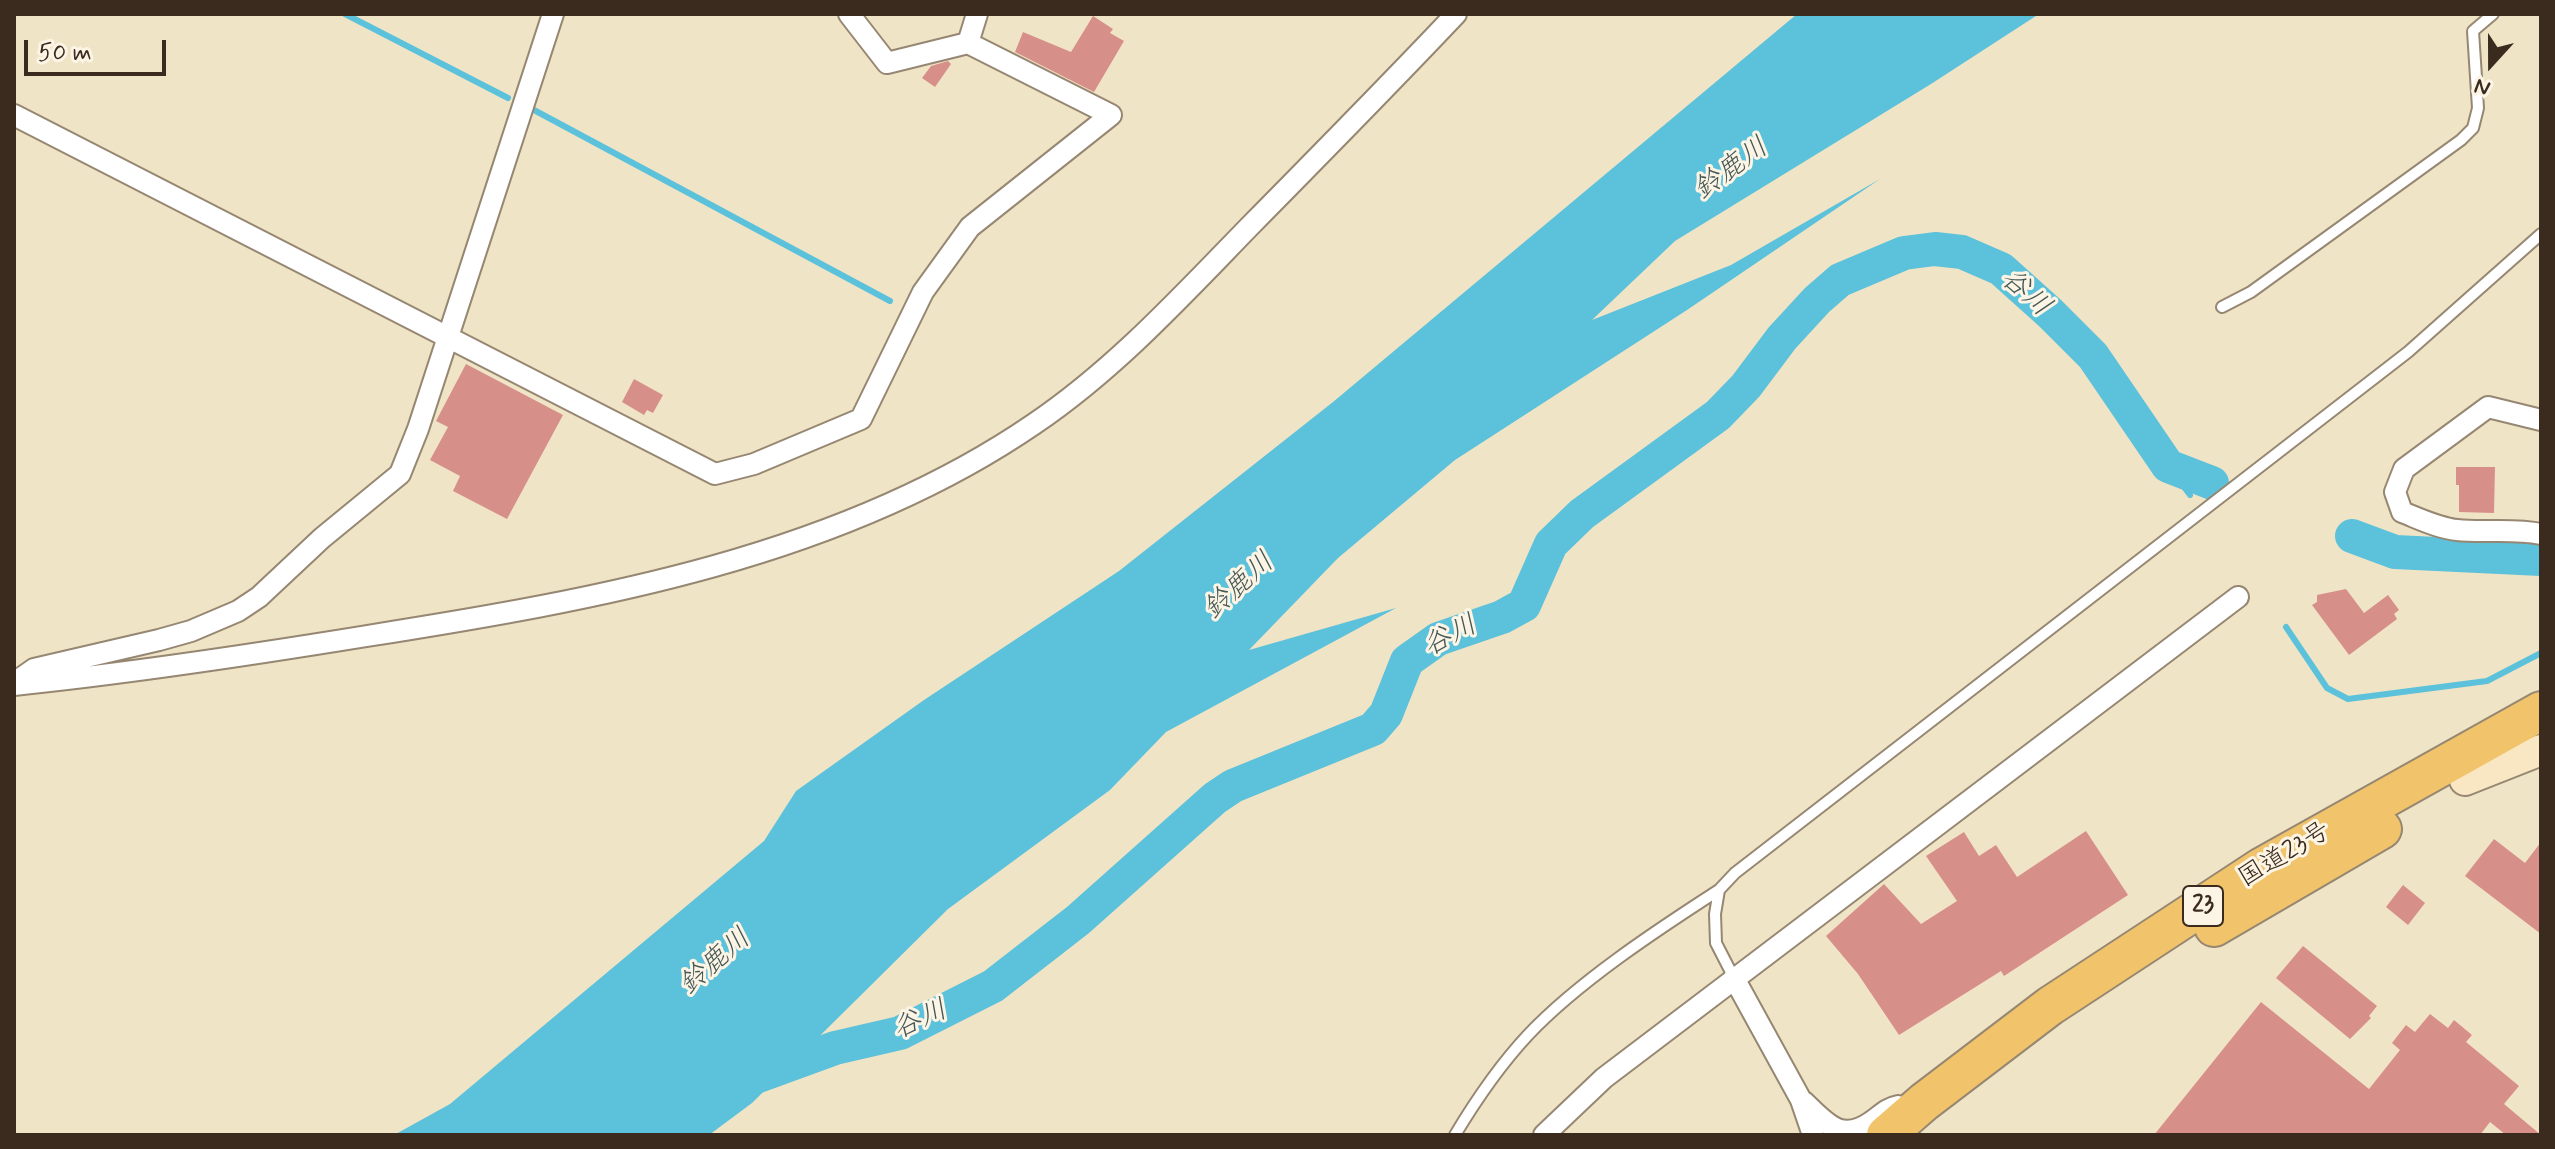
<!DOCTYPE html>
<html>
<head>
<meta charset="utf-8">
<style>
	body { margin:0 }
	#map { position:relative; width:2555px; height:1149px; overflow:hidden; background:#f0e4c6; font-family:Mynerve,sans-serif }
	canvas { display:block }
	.frame { position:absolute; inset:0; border:16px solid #3b2a1e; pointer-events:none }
	.north { position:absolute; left:2451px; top:24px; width:80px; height:80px; -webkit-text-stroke:6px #fcf5e5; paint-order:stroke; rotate:201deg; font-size:22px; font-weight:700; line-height:32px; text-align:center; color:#3b2a1e }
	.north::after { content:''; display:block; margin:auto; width:28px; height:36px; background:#3b2a1e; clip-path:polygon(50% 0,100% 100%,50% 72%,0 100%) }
	.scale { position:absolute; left:24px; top:40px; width:142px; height:36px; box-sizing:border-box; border:4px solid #3b2a1e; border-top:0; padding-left:10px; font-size:24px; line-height:28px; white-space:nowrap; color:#3b2a1e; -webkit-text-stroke:6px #fcf5e5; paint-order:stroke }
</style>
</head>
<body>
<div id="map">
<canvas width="2555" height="1149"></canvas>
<div class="frame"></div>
<div class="north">N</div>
<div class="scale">50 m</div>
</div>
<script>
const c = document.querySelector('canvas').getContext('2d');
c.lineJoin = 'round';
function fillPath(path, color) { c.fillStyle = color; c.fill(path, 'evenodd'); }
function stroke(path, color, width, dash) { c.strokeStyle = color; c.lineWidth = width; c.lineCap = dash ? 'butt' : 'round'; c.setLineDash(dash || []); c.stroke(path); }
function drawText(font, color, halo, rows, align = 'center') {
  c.font = font + ' Mynerve,"Klee One",sans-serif'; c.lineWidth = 6; c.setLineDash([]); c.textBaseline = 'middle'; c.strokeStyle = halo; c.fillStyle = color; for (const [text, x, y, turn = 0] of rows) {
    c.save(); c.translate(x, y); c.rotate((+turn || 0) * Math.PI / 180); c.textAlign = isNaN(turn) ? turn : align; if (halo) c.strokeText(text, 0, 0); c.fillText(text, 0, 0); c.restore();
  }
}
const water = new Path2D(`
	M 1797,14 L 2039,14 L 1931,84 L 1675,241 L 1592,320 L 1731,265 L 1880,179 L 1687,310 L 1455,460 L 1338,558 L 1249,650 L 1396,608 L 1166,732 L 1110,790 L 948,909 L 752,1103 L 709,1135 L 394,1135 L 450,1104 L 764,841 L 796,791 L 924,700 L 1119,571 L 1333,402 Z`);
const stream = new Path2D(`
	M 345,14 L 508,98
	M 534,110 L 890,301
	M 2168,466 L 2190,495
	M 2286,627 L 2327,688 L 2348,699 L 2487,681 L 2541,653`);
const river = new Path2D(`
	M 2352,536 L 2395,552 L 2541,559
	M 750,1079 L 835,1048 L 900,1033 L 993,986 L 1078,920 L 1215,798 L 1233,786 L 1373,729 L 1386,714 L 1407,661 L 1438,639 L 1502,617 L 1524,605 L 1551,544 L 1582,514 L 1718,415 L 1746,386 L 1782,338 L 1817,300 L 1840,280 L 1904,253 L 1935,249 L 1962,252 L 2001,269 L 2050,313 L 2093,356 L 2168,466 L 2212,483`);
const building = new Path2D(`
	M 1093,16 L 1113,29 L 1110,33 L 1124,41 L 1094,92 L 1015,52 L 1023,32 L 1071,52 Z
	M 948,61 L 951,64 L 935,87 L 922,78 L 931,66 Z
	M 466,364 L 563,415 L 507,519 L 453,491 L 460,476 L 430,460 L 448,427 L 436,421 Z
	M 634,379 L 663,395 L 653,413 L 647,410 L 644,415 L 622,402 Z
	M 2456,467 L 2495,467 L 2494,513 L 2459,512 L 2459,485 L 2456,485 Z
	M 2346,589 L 2364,613 L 2388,595 L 2399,610 L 2394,614 L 2397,619 L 2349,655 L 2312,605 L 2317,602 L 2317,595 Z
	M 2086,831 L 2128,895 L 2004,976 L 2001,971 L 1899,1035 L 1858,974 L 1826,936 L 1884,884 L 1921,924 L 1957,901 L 1926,856 L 1964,832 L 1979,856 L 1996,845 L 2017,877 Z
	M 2494,839 L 2525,863 L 2541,842 L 2541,934 L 2465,876 Z
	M 2403,885 L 2425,903 L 2408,925 L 2386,907 Z
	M 2303,946 L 2377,1006 L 2369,1016 L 2371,1018 L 2350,1039 L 2276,978 Z
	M 2261,1002 L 2369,1089 L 2400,1050 L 2392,1043 L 2406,1025 L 2415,1032 L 2430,1014 L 2448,1028 L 2454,1020 L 2472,1035 L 2466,1042 L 2519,1086 L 2504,1104 L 2541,1135 L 2506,1135 L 2490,1122 L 2480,1135 L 2154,1135 Z`);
const lane = new Path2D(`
	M 2222,307 L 2251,292 L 2461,140 L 2473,128 L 2478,108 L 2473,31 L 2493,14
	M 1734,978 L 1716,943 L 1715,914 L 1719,890 L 1735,873 L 2408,352 L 2541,234
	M 1455,1135 C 1476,1100 1500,1065 1528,1035 C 1578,982 1657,930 1719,890`);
const street = new Path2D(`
	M 968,43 L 977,14
	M 14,115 L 715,474 L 754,464 L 861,419 L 923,292 L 970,227 L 1111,115 L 968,43 L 887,63 L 849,14
	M 2541,420 L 2488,407 L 2404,469 L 2395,492 L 2402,512 C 2420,519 2438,528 2457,530 C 2486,533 2513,528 2541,534
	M 14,683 L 34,669 L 159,640 L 191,631 L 238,611 L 259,597 L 322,538 L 400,474 L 418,429 L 553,14
	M 14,685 C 132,673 250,655 367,636 C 595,600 840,557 1034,424 C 1114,370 1181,297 1248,228 C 1318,157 1388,86 1456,14
	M 1734,978 L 1801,1100 L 1813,1135
	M 1804,1102 C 1826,1123 1841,1143 1871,1122 C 1880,1116 1887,1108 1898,1106
	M 1544,1135 L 1604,1078 L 2238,597`);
const secondary = new Path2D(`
	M 2465,780 L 2541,750`);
const highway = new Path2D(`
	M 2214,927 L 2382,829
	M 1886,1135 L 1924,1102 L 2050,1006 L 2262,867 L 2541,711`);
const shields = [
	[2203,906,40]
];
const shieldNames = [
	["23",2203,906]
];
const streetNames = [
	["国道23号",2285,856,-31]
];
const waterNames = [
	["鈴鹿川",1732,170,-36],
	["谷川",2025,294,42],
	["鈴鹿川",1240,587,-42],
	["谷川",1451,637,-27],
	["鈴鹿川",716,963,-41],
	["谷川",921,1021,-24]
];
fillPath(water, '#5cc1da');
stroke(stream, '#5cc1da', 6);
stroke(river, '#5cc1da', 34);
fillPath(building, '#d78f89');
stroke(lane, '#968772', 14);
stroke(street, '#968772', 24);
stroke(secondary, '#968772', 34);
stroke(highway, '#968772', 42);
stroke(lane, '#fff', 10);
stroke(street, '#fff', 20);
stroke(secondary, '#f9e7c3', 30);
stroke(highway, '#f1c36a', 38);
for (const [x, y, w] of shields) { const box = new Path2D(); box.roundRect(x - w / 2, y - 20, w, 40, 6); c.fillStyle = '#fcf5e5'; c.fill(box); stroke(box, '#3b2a1e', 2); }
drawText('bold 24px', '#3b2a1e', null, shieldNames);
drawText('26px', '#3b2a1e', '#fcf5e5', streetNames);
drawText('italic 28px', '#455756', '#fcf5e5', waterNames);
</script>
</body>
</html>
